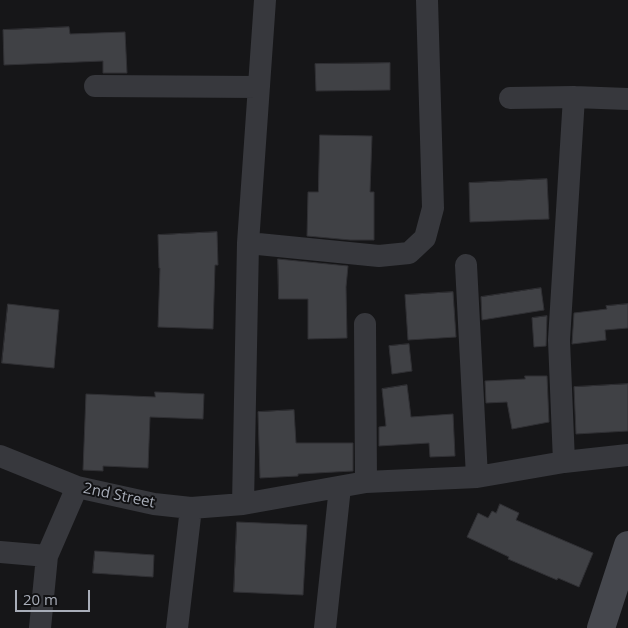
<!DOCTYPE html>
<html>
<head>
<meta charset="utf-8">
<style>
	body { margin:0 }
	#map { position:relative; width:628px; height:628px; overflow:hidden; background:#161618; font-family:"Open Sans",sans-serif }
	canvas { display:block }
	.scale { position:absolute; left:15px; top:590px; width:75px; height:22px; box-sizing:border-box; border:2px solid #a8adb8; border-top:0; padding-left:6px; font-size:15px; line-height:18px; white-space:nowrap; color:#a8adb8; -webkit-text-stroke:4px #111113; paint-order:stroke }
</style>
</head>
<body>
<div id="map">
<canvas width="628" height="628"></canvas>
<div class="scale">20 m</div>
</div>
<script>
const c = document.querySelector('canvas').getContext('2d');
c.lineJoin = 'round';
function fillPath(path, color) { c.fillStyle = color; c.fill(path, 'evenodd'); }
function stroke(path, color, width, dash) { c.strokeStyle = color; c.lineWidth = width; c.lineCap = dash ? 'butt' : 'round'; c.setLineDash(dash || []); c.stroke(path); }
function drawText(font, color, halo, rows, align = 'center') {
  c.font = font + ' "Open Sans",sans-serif'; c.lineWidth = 4; c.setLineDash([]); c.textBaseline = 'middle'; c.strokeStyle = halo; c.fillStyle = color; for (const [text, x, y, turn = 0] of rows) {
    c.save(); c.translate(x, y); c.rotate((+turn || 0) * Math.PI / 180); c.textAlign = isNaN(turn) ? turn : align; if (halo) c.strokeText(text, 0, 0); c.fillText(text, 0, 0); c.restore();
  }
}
const building = new Path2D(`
	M 69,27 L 70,34 L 125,32 L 127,73 L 103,73 L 103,61 L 4,65 L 3,30 Z
	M 390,63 L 390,90 L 316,91 L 315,64 Z
	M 320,135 L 372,136 L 370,192 L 374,192 L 374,240 L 350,240 L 307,236 L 308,192 L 318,192 Z
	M 547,179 L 549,219 L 470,222 L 469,183 Z
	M 217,232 L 218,265 L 215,265 L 213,329 L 158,327 L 160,268 L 159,268 L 158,235 Z
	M 278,259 L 348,266 L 346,287 L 347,338 L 308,339 L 308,299 L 279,299 Z
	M 541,288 L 544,310 L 482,320 L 481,297 Z
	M 453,292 L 456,337 L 408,340 L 405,295 Z
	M 8,304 L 59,310 L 54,368 L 2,363 Z
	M 628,304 L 628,328 L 605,330 L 606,340 L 572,344 L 574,313 L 607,309 L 606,306 Z
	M 547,316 L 546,346 L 534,347 L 532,318 Z
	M 409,344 L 412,371 L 392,374 L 389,346 Z
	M 525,376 L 547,376 L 549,422 L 512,429 L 507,402 L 486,403 L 485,381 L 525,379 Z
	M 628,384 L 628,431 L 576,434 L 574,387 Z
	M 407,385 L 411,417 L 453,414 L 455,456 L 430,457 L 429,443 L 379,446 L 379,427 L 386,426 L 382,389 Z
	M 155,392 L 204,394 L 203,419 L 150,417 L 148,468 L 103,466 L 103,471 L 83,470 L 86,394 L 155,397 Z
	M 294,410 L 296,443 L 353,443 L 353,471 L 298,474 L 298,476 L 260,478 L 258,412 Z
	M 500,504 L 519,513 L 516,520 L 593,553 L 579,587 L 558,578 L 557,580 L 508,559 L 509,557 L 467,537 L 478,513 L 488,518 L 492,511 L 496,513 Z
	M 237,522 L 307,525 L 303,595 L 234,592 Z
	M 95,551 L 154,555 L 153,577 L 93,573 Z`);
const street = new Path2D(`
	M 95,86 L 259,87
	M 510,98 L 574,97 L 628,99
	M 248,243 L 379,256 L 409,253 L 425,238 L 433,208 L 427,0
	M 466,265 L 477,477
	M 365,324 L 366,482
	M 0,456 L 77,487 L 154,504 L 191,508 L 243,504 L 366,482 L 477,477 L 564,462 L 628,455
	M 564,462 L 559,340 L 574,97
	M 243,504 L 248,243 L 265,0
	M 0,552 L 47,556
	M 40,628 L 47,556 L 77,487
	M 177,628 L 191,508
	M 325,628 L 340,487`);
const secondary = new Path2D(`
	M 601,628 L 628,545`);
const streetNames = [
	["2nd Street",119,496,12]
];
fillPath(building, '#404145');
stroke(building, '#303034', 1);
stroke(street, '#37383d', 22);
stroke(secondary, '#45474d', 28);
drawText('15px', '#a8adb8', '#111113', streetNames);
</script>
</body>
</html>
